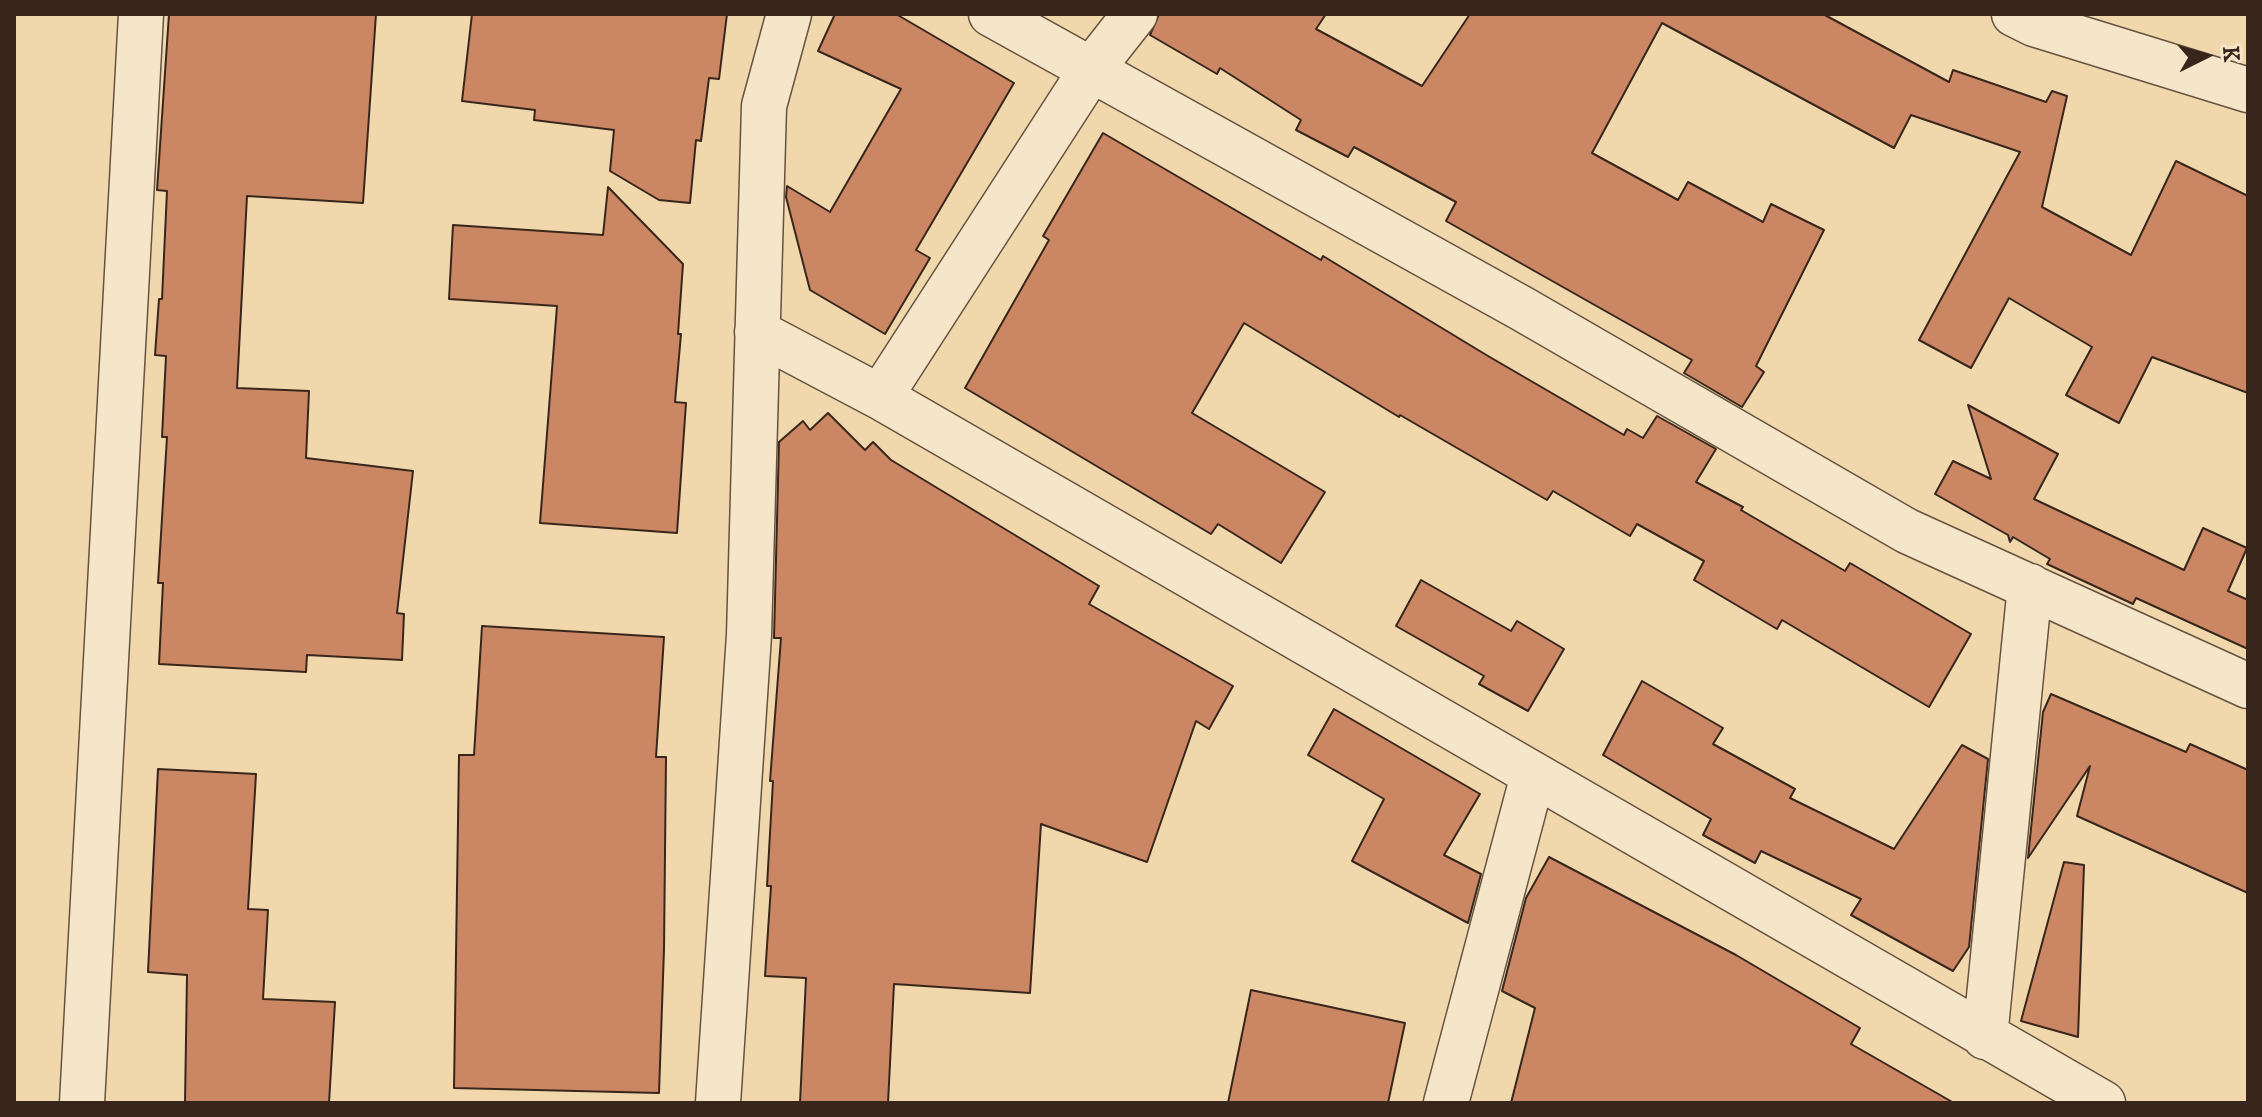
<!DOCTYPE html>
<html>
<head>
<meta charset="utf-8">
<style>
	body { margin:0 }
	#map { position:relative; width:2262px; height:1117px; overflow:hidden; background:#f0d8ac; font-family:"IM FELL DW Pica",serif }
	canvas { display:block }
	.frame { position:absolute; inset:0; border:16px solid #38261d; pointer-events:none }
	.north { position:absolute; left:2166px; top:16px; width:80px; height:80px; -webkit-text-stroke:6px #f5e6c9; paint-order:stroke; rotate:85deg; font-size:22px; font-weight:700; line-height:32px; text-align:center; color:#38261d }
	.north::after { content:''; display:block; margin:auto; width:28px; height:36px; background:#38261d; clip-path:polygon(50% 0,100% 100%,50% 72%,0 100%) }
</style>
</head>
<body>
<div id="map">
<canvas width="2262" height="1117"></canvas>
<div class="frame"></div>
<div class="north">K</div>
</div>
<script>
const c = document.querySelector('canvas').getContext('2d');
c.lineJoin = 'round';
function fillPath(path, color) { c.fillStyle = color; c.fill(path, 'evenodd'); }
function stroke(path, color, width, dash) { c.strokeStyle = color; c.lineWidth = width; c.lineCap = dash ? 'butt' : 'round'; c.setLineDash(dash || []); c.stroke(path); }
const building = new Path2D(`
	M 169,14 L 376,14 L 363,203 L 247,196 L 237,388 L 309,391 L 306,458 L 413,471 L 397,613 L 404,614 L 402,660 L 307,655 L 306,672 L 159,664 L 163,583 L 158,583 L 167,437 L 162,437 L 166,356 L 155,355 L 159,299 L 162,299 L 167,191 L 157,190 Z
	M 472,14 L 727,14 L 719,79 L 709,78 L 701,141 L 696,140 L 690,203 L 659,200 L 610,171 L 614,130 L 534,120 L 535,110 L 462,101 Z
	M 835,14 L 896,14 L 1014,83 L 916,250 L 930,258 L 885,334 L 810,290 L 786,197 L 787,186 L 830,212 L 901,89 L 818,51 Z
	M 1159,14 L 1326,14 L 1316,29 L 1422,86 L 1470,14 L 1823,14 L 1949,82 L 1953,70 L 2046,102 L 2052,91 L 2067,96 L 2042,207 L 2131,255 L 2176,161 L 2248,196 L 2248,393 L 2152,357 L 2119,423 L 2066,395 L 2092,347 L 2009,298 L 1971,368 L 1919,340 L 2020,152 L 1911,115 L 1894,148 L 1662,23 L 1592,153 L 1678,200 L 1688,182 L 1763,222 L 1771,204 L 1824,230 L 1756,366 L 1764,372 L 1742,407 L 1684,373 L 1692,360 L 1446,221 L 1456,202 L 1354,147 L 1348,157 L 1296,130 L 1301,120 L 1220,68 L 1217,74 L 1150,35 Z
	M 1103,133 L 1321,260 L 1323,256 L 1488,356 L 1624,435 L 1627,429 L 1643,438 L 1657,416 L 1716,449 L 1696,482 L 1743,507 L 1741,510 L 1845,571 L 1850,563 L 1971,634 L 1929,707 L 1782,620 L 1777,629 L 1694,580 L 1704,561 L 1637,524 L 1630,536 L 1553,491 L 1547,500 L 1400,415 L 1399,417 L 1244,323 L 1192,413 L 1325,492 L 1281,563 L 1218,524 L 1211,534 L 965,388 L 1049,240 L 1043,236 Z
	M 608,187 L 683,264 L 678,334 L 681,334 L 675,402 L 686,403 L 677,533 L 540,523 L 557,306 L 449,299 L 453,225 L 603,235 Z
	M 1968,405 L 2058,454 L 2034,499 L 2184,570 L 2203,528 L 2247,548 L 2228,591 L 2248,600 L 2248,649 L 2136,598 L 2133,604 L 2047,564 L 2050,559 L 2013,537 L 2010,542 L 2008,535 L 1935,494 L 1953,461 L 1991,479 Z
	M 828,413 L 865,450 L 873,442 L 891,460 L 1099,586 L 1089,604 L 1233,686 L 1209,729 L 1196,721 L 1147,862 L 1041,824 L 1030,993 L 894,984 L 888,1103 L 800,1103 L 806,978 L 765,976 L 771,886 L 767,886 L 773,781 L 770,781 L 781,638 L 774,638 L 779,442 L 803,421 L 810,430 Z
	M 1421,580 L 1511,631 L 1517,621 L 1564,649 L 1528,711 L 1479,684 L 1484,676 L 1396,626 Z
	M 482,626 L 664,637 L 656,757 L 666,757 L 664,949 L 659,1093 L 454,1088 L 459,755 L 474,755 Z
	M 1642,681 L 1723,728 L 1713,744 L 1795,789 L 1790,798 L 1894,849 L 1962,745 L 1988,759 L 1969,947 L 1953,971 L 1851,915 L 1861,899 L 1761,851 L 1755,863 L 1703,835 L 1711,819 L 1603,755 Z
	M 2051,694 L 2186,752 L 2190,744 L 2248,770 L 2248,893 L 2077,816 L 2090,766 L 2028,858 L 2043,712 Z
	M 1334,709 L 1480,794 L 1444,855 L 1481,874 L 1468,923 L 1352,861 L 1384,799 L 1308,755 Z
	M 158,769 L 256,774 L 248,909 L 268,910 L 263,999 L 335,1002 L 329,1103 L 185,1103 L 187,975 L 148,972 Z
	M 1549,857 L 1736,955 L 1860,1028 L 1851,1044 L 1954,1103 L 1511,1103 L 1535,1008 L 1502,991 L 1526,898 Z
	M 2064,862 L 2084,865 L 2078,1037 L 2021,1021 Z
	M 1251,990 L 1405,1023 L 1388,1103 L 1228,1103 Z`);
const minor = new Path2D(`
	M 991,14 L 1521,308 L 1907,531 L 2248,686
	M 2014,14 L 2034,24 L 2248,90
	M 757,332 L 880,397 L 2103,1103
	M 880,397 L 1091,70 L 1135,14
	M 1985,1037 L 2030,586
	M 82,1103 L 141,14
	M 718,1103 L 749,635 L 764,106 L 789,14
	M 1446,1103 L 1533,775`);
fillPath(building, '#cb8763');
stroke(building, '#38261d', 2);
stroke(minor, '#665241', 47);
stroke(minor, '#f5e6c9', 44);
</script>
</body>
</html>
